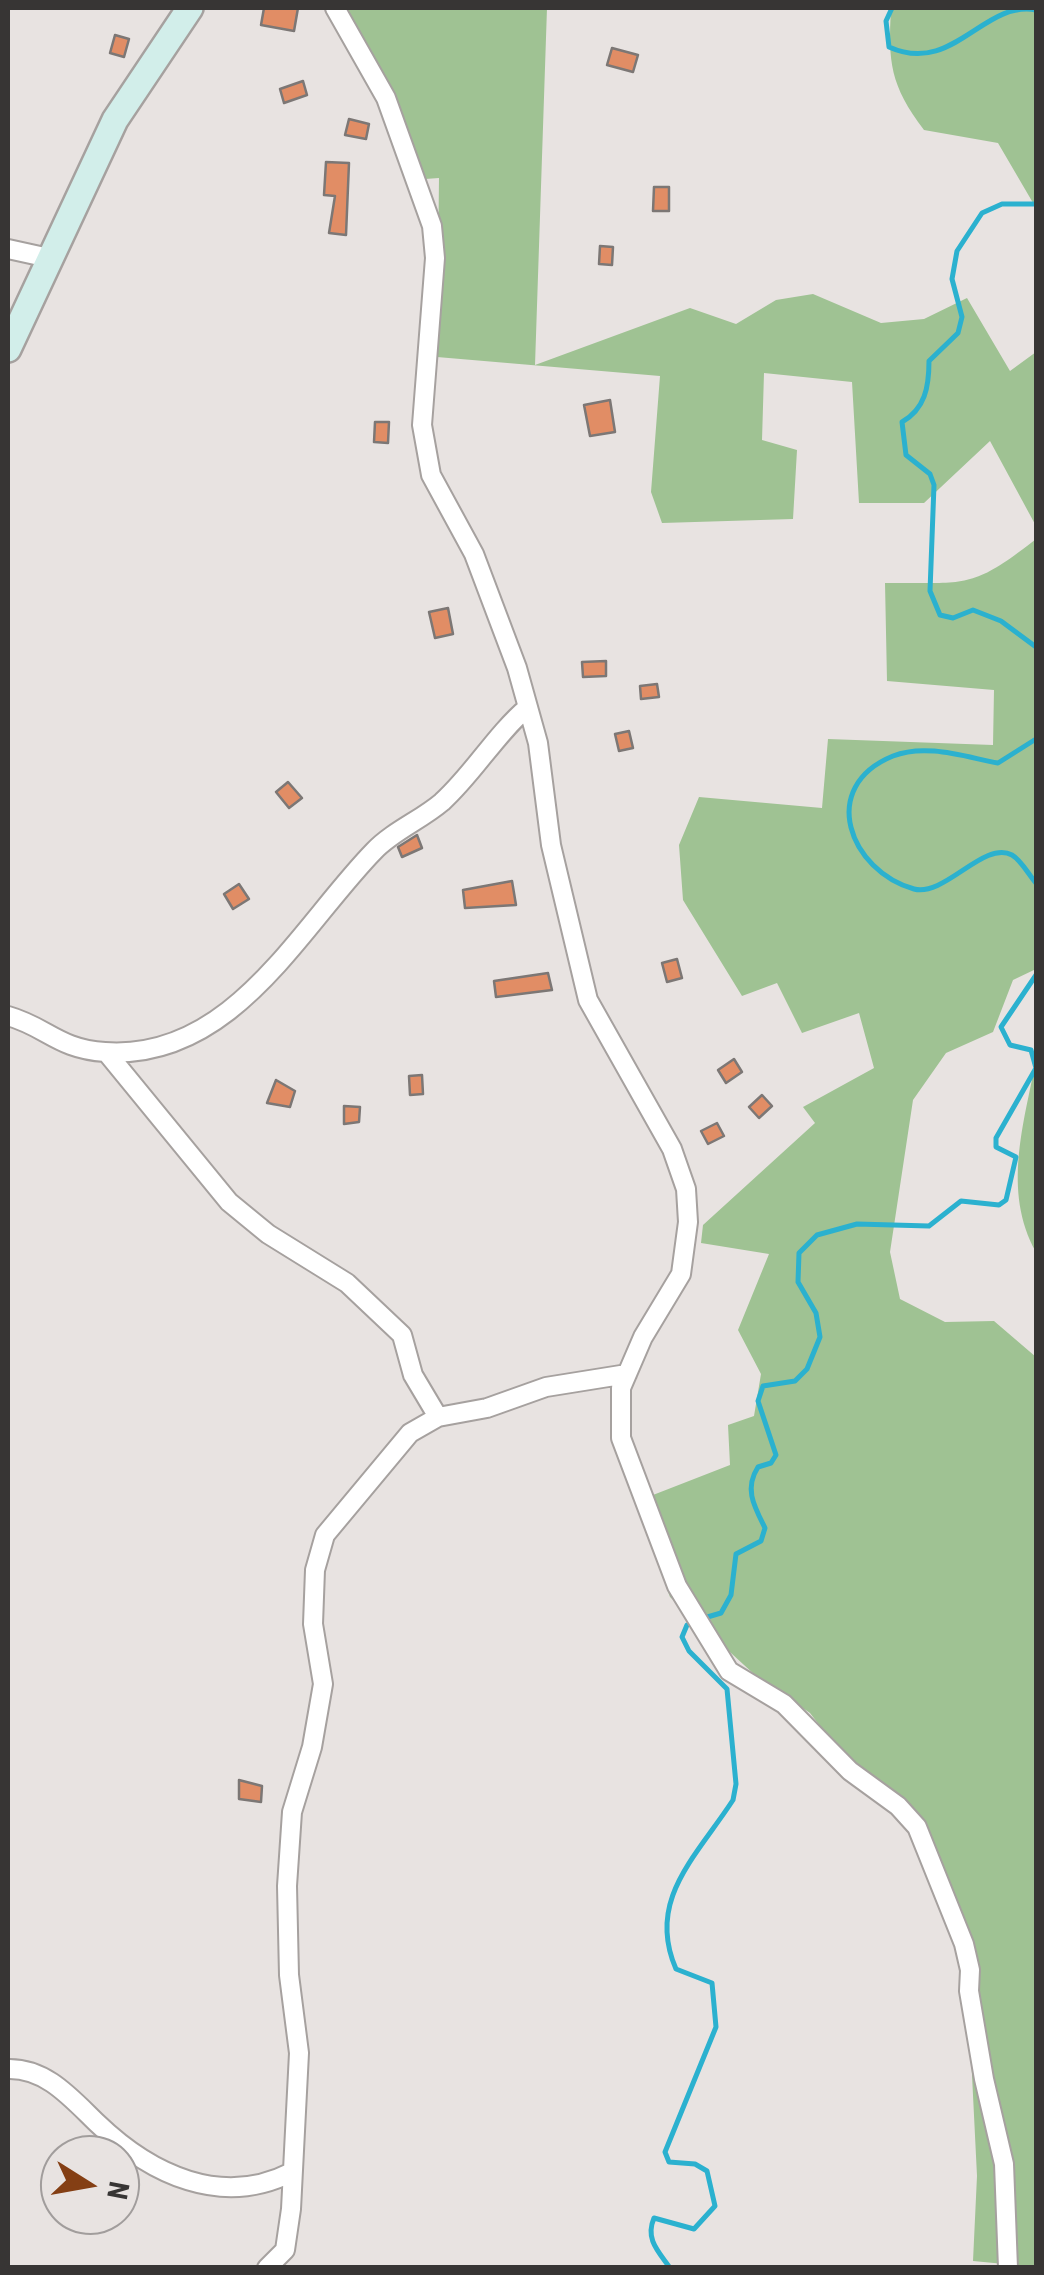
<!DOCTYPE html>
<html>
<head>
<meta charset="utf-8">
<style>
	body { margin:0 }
	#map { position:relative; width:1044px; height:2275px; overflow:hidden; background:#e8e3e1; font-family:"Roboto Condensed",sans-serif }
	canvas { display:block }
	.frame { position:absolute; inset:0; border:10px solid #373534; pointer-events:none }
	.north { position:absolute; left:40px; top:2135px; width:100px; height:100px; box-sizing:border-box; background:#e8e3e1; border:2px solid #a19d9c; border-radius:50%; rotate:101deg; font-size:28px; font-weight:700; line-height:40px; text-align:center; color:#373534 }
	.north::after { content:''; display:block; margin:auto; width:35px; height:45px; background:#843f14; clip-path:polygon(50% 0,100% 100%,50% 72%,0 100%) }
</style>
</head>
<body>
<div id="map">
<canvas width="1044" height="2275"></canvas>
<div class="frame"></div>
<div class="north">N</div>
</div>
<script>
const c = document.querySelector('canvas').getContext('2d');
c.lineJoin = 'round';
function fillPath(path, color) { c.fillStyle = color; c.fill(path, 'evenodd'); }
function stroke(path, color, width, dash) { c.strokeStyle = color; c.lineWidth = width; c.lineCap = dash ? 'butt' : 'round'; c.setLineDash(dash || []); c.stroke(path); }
const green = new Path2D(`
	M 331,8 L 547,8 L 535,365 L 690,308 L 736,324 L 776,300 L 813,294 L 881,323 L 924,319 L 967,298 L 1010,371 L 1036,352 L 1036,526 L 990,441 L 924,503 L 859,503 L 852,382 L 764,373 L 762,440 L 797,450 L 793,519 L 662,523 L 651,492 L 660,376 L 437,357 L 439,178 L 411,180 L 386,106 Z
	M 891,8 L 1036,8 L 1036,208 L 998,143 L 924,130 C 890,85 888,62 891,8 Z
	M 1036,539 L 1036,969 L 1013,980 L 993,1032 L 946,1053 L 913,1100 L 890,1252 L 900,1299 L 945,1322 L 994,1321 L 1036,1357 L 1036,2267 L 973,2261 L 977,2176 L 967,1974 L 925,1823 L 846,1760 L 810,1713 L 756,1676 L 670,1597 L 635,1502 L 730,1465 L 728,1425 L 754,1416 L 761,1374 L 738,1330 L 769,1254 L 701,1243 L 703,1225 L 815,1123 L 803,1107 L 874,1068 L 859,1013 L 802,1033 L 777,983 L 742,996 L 683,900 L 679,845 L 699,797 L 822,808 L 828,739 L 993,745 L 994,690 L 887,681 L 885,583 C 966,582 970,591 1036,539 Z
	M 1036,1060 L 1036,1252 C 1002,1191 1024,1123 1036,1060 Z`);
const stream = new Path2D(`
	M 892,8 L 886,21 L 889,47 C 953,76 983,0 1036,10
	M 1036,204 L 1002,204 L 982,213 L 957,251 L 952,279 L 962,317 L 958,333 L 929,361 C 929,387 925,409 902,422 L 906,455 L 930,474 L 934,485 L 930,591 L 940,615 L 953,618 L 973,610 L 1001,621 L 1036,647
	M 1036,739 L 998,763 C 965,757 926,743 893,756 C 817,787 850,871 914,889 C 945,897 984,840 1012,855 C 1021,860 1029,875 1036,883
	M 704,1618 L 721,1613 L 731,1595 L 736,1554 L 761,1541 L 765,1528 C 754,1506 744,1489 758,1467 L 771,1463 L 776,1455 L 758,1401 L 763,1386 L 795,1381 L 807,1369 L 820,1337 L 816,1313 L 798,1282 L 799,1253 L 817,1235 L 857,1224 L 929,1226 L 961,1201 L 999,1205 L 1006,1200 L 1016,1157 L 996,1147 L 996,1138 L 1036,1068 L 1031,1050 L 1010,1045 L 1001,1027 L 1036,975
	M 670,2268 C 658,2251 645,2239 654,2218 L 694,2229 L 715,2206 L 707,2171 L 695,2164 L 669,2162 L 665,2152 L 716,2027 L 712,1983 L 676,1969 C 646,1900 696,1857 733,1800 L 736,1784 L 727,1689 L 689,1651 L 682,1637 L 687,1625 L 694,1622`);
const building = new Path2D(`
	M 264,8 L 298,8 L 294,31 L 261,25 Z
	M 115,35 L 129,39 L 124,57 L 110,53 Z
	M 612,48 L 638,55 L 633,72 L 607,65 Z
	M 303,81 L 307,95 L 284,103 L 280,89 Z
	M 349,119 L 369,124 L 366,139 L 345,135 Z
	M 326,162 L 349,163 L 346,235 L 329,233 L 335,196 L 324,195 Z
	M 654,187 L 669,187 L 669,211 L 653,211 Z
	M 600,246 L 613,247 L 612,265 L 599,264 Z
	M 610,400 L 615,432 L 590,436 L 584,405 Z
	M 375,422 L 389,422 L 388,443 L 374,442 Z
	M 448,608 L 453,634 L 435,638 L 429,612 Z
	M 606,661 L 606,676 L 583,677 L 582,662 Z
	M 657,684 L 659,697 L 641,699 L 640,686 Z
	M 629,731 L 633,748 L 619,751 L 615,734 Z
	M 288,782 L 302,798 L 289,808 L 276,792 Z
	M 417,835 L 422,848 L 402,857 L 398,847 Z
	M 512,881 L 516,905 L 465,908 L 463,890 Z
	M 239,884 L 249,899 L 233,909 L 224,894 Z
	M 677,959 L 682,978 L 667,982 L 662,963 Z
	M 548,973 L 552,990 L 496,997 L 494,981 Z
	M 734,1059 L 742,1072 L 726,1083 L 718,1070 Z
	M 422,1075 L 423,1094 L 410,1095 L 409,1076 Z
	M 276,1080 L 295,1091 L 290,1107 L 267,1103 Z
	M 762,1095 L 772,1106 L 759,1118 L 749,1107 Z
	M 344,1106 L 360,1107 L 359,1122 L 344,1124 Z
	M 717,1123 L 724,1136 L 708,1144 L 701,1131 Z
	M 239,1780 L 262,1786 L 261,1802 L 239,1799 Z`);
const street = new Path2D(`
	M 335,8 L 386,98 L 432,226 L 435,258 L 422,425 L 431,475 L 474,554 L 517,668 L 538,743 L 551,845 L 588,1000 L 672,1149 L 686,1189 L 688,1222 L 681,1274 L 643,1337 L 621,1388 L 621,1438 L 677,1586 L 729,1671 L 784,1704 L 850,1771 L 898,1806 L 917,1827 L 964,1944 L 970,1970 L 969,1991 L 984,2079 L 1004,2164 L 1008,2268
	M 8,249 L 49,258
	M 8,1016 C 47,1027 58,1049 105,1052 C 232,1061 299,928 374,851 C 393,831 421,820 442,802 C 474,773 495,735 528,707
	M 107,1053 L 229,1202 L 268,1234 L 347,1283 L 402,1335 L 413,1375 L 438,1417
	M 8,2069 C 46,2068 71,2098 97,2123 C 151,2175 222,2208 292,2172
	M 267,2268 L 285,2250 L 291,2209 L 299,2053 L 289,1975 L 287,1886 L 292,1812 L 312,1747 L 323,1684 L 313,1624 L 315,1570 L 325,1535 L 410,1433 L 438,1417 L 487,1408 L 546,1387 L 627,1374`);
const secondary = new Path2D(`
	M 8,349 L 115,120 L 190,8`);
fillPath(green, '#9fc293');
stroke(stream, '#2bb1cf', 5);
fillPath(building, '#e18d65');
stroke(building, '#7c7775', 2.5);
stroke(street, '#a6a19f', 22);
stroke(secondary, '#a6a19f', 30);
stroke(street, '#fff', 18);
stroke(secondary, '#d2eeea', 25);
</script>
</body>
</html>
